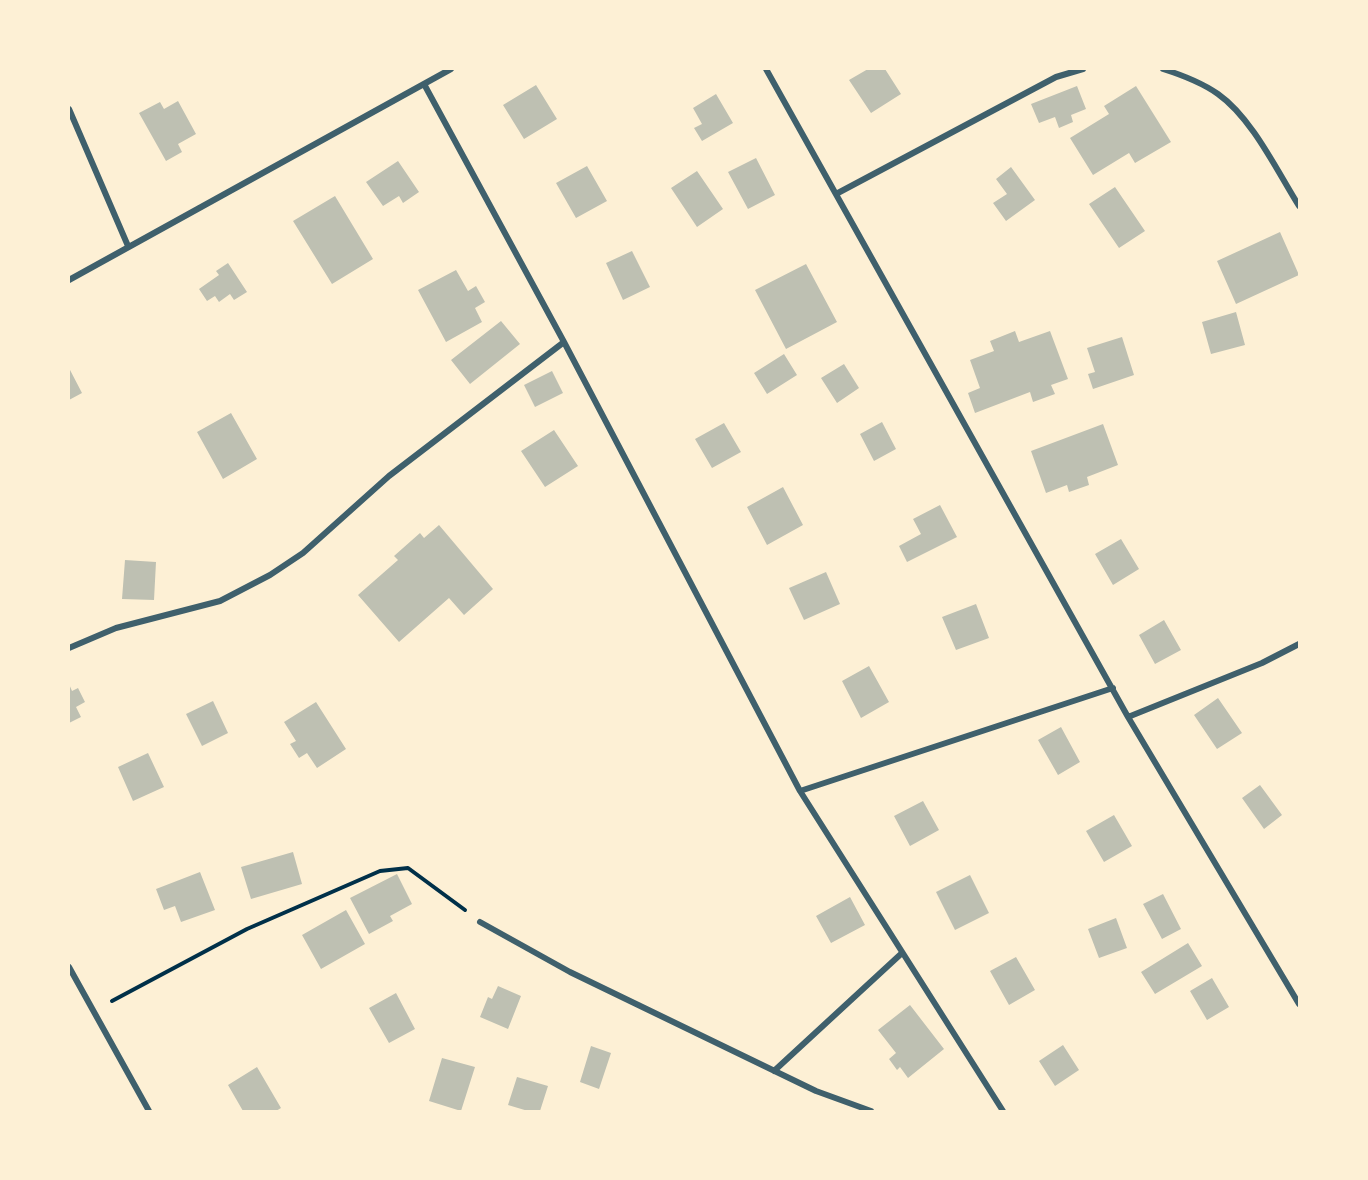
<!DOCTYPE html>
<html>
<head>
<meta charset="utf-8">
<style>
	body { margin:0 }
	#map { position:relative; width:1368px; height:1180px; overflow:hidden; background:#fdf0d5; font-family:Figtree,sans-serif }
	canvas { display:block }
	.frame { position:absolute; inset:0; border:70px solid #fdf0d5; pointer-events:none }
</style>
</head>
<body>
<div id="map">
<canvas width="1368" height="1180"></canvas>
<div class="frame"></div>
</div>
<script>
const c = document.querySelector('canvas').getContext('2d');
c.lineJoin = 'round';
function fillPath(path, color) { c.fillStyle = color; c.fill(path, 'evenodd'); }
function stroke(path, color, width, dash) { c.strokeStyle = color; c.lineWidth = width; c.lineCap = dash ? 'butt' : 'round'; c.setLineDash(dash || []); c.stroke(path); }
const building = new Path2D(`
	M 868,69 L 885,69 L 901,94 L 871,113 L 849,80 Z
	M 536,85 L 557,119 L 524,139 L 503,105 Z
	M 1077,86 L 1086,109 L 1071,115 L 1073,122 L 1059,128 L 1055,117 L 1039,123 L 1031,104 Z
	M 1136,86 L 1171,142 L 1135,163 L 1129,153 L 1093,175 L 1070,138 L 1109,114 L 1104,106 Z
	M 716,94 L 733,123 L 702,141 L 694,128 L 702,124 L 693,108 Z
	M 178,101 L 196,134 L 178,144 L 182,152 L 166,161 L 139,113 L 160,102 L 164,109 Z
	M 756,158 L 775,195 L 748,209 L 728,172 Z
	M 398,161 L 419,192 L 403,203 L 399,196 L 383,206 L 366,182 Z
	M 587,166 L 607,201 L 576,218 L 556,183 Z
	M 1011,167 L 1035,200 L 1006,221 L 993,203 L 1007,194 L 996,179 Z
	M 697,171 L 723,209 L 697,227 L 671,188 Z
	M 1115,187 L 1145,231 L 1119,248 L 1089,204 Z
	M 335,196 L 373,259 L 332,284 L 293,221 Z
	M 1280,232 L 1299,275 L 1236,304 L 1217,261 Z
	M 632,251 L 650,287 L 623,300 L 606,263 Z
	M 228,263 L 247,292 L 234,300 L 230,294 L 219,302 L 215,296 L 207,301 L 199,289 L 219,275 L 216,271 Z
	M 806,264 L 837,322 L 786,349 L 755,290 Z
	M 456,270 L 468,291 L 476,286 L 485,302 L 475,308 L 482,322 L 446,342 L 418,290 Z
	M 1236,312 L 1245,345 L 1211,354 L 1202,322 Z
	M 501,321 L 520,344 L 470,384 L 451,360 Z
	M 1015,331 L 1019,342 L 1050,331 L 1068,379 L 1051,385 L 1055,394 L 1033,402 L 1030,392 L 975,413 L 968,393 L 980,388 L 970,360 L 994,351 L 990,341 Z
	M 1122,337 L 1134,375 L 1093,389 L 1088,374 L 1095,372 L 1087,348 Z
	M 784,354 L 797,375 L 767,394 L 754,373 Z
	M 844,364 L 859,388 L 837,403 L 821,378 Z
	M 69,368 L 82,393 L 69,400 Z
	M 552,371 L 563,393 L 535,407 L 524,385 Z
	M 231,413 L 257,459 L 223,479 L 197,432 Z
	M 882,422 L 896,449 L 874,461 L 860,434 Z
	M 724,423 L 741,452 L 712,468 L 695,439 Z
	M 1103,424 L 1118,465 L 1087,477 L 1089,485 L 1069,492 L 1067,485 L 1046,493 L 1031,451 Z
	M 554,430 L 578,466 L 545,487 L 521,451 Z
	M 783,487 L 803,525 L 767,545 L 747,507 Z
	M 940,505 L 957,537 L 907,562 L 899,546 L 921,534 L 913,519 Z
	M 439,525 L 493,589 L 464,615 L 449,598 L 399,642 L 358,595 L 398,560 L 394,556 L 420,533 L 424,538 Z
	M 1121,539 L 1139,569 L 1113,585 L 1095,554 Z
	M 125,560 L 156,562 L 154,600 L 122,599 Z
	M 826,572 L 840,604 L 804,620 L 789,588 Z
	M 976,604 L 989,638 L 956,650 L 942,617 Z
	M 1164,620 L 1181,650 L 1155,664 L 1139,635 Z
	M 869,666 L 889,702 L 861,718 L 842,681 Z
	M 69,684 L 72,691 L 78,688 L 85,702 L 76,707 L 81,717 L 69,723 Z
	M 1218,698 L 1242,733 L 1217,749 L 1194,715 Z
	M 213,701 L 228,733 L 202,746 L 186,714 Z
	M 316,702 L 346,749 L 317,768 L 307,753 L 299,758 L 290,744 L 296,741 L 284,722 Z
	M 1061,727 L 1080,762 L 1058,775 L 1038,740 Z
	M 148,753 L 164,787 L 133,801 L 118,767 Z
	M 1260,785 L 1282,815 L 1264,829 L 1242,798 Z
	M 923,801 L 939,830 L 910,846 L 894,816 Z
	M 1114,815 L 1132,846 L 1104,862 L 1086,831 Z
	M 293,852 L 302,884 L 251,899 L 241,867 Z
	M 200,872 L 215,910 L 181,922 L 175,906 L 164,910 L 156,889 Z
	M 397,874 L 412,904 L 390,916 L 393,921 L 369,934 L 350,898 Z
	M 970,875 L 989,913 L 955,930 L 936,892 Z
	M 1163,894 L 1181,929 L 1162,939 L 1143,904 Z
	M 850,897 L 865,925 L 831,943 L 816,916 Z
	M 346,910 L 365,944 L 321,969 L 302,935 Z
	M 1116,918 L 1127,948 L 1099,958 L 1088,929 Z
	M 1188,943 L 1202,966 L 1155,994 L 1141,972 Z
	M 1016,957 L 1035,990 L 1009,1005 L 990,971 Z
	M 1212,978 L 1229,1007 L 1207,1020 L 1190,991 Z
	M 498,986 L 521,996 L 508,1029 L 480,1017 L 488,997 L 492,999 Z
	M 396,993 L 415,1029 L 389,1043 L 369,1008 Z
	M 910,1005 L 944,1049 L 908,1078 L 900,1067 L 897,1070 L 889,1059 L 896,1053 L 878,1030 Z
	M 1063,1045 L 1079,1070 L 1055,1086 L 1039,1061 Z
	M 591,1046 L 611,1053 L 599,1089 L 580,1082 Z
	M 442,1058 L 475,1067 L 461,1111 L 429,1101 Z
	M 257,1067 L 281,1108 L 276,1111 L 243,1111 L 228,1085 Z
	M 517,1077 L 548,1086 L 540,1111 L 528,1111 L 508,1105 Z`);
const path = new Path2D(`
	M 112,1001 L 247,929 L 380,871 L 408,868 L 465,910`);
const minor = new Path2D(`
	M 766,69 L 1128,717 L 1299,1004
	M 1163,69 C 1182,75 1201,82 1218,94 C 1252,118 1277,171 1299,206
	M 424,84 L 564,342 L 800,791 L 1003,1111
	M 69,109 L 128,246
	M 836,194 L 1056,77 L 1083,69
	M 69,280 L 451,69
	M 69,648 L 116,628 L 220,601 L 270,575 L 303,553 L 389,476 L 564,342
	M 1128,717 L 1262,663 L 1299,644
	M 800,791 L 1113,688
	M 480,922 L 570,972 L 816,1091 L 871,1111
	M 69,967 L 149,1111
	M 774,1071 L 902,953`);
fillPath(building, '#bec0b2');
stroke(path, '#003049', 4);
stroke(minor, '#3f606c', 6);
</script>
</body>
</html>
